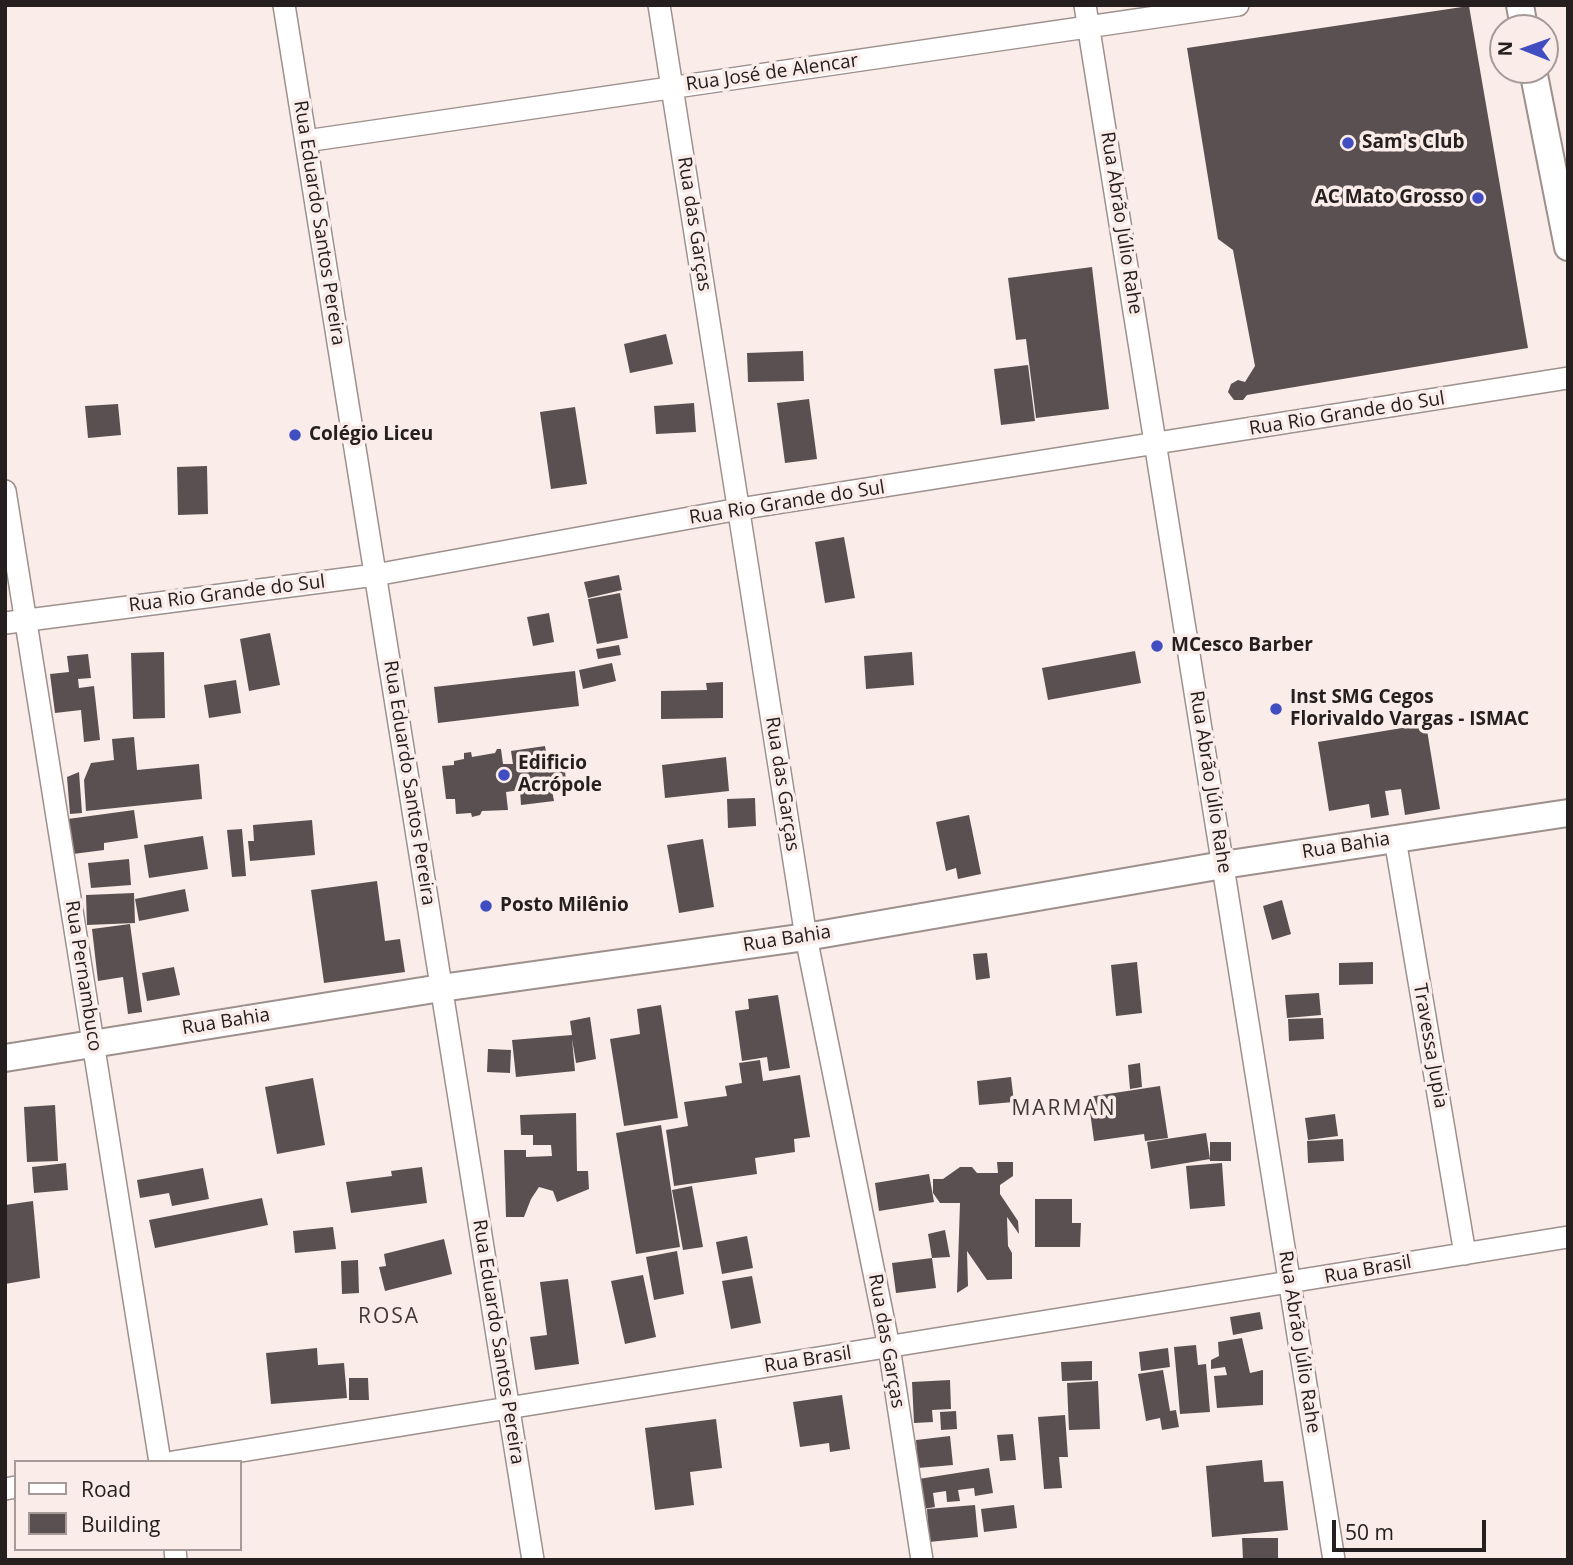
<!DOCTYPE html>
<html>
<head>
<meta charset="utf-8">
<style>
	body { margin:0 }
	#map { position:relative; width:1573px; height:1565px; overflow:hidden; background:#faece9; font-family:"Open Sans",sans-serif }
	canvas { display:block }
	.frame { position:absolute; inset:0; border:7px solid #25201f; pointer-events:none }
	.legend { position:absolute; left:14px; top:1460px; width:228px; height:91px; box-sizing:border-box; background:#faece9; border:2px solid #a59a98; margin:0; padding:9px 12px; list-style:none; font-size:21px; color:#25201f }
	.legend li { display:flex; align-items:center; gap:14px; height:35px }
	.legend b { width:35px; border:2px solid #a59a98 }
	.north { position:absolute; left:1489px; top:14px; width:70px; height:70px; box-sizing:border-box; background:#faece9; border:2px solid #a59a98; border-radius:50%; rotate:271deg; font-size:19px; font-weight:700; line-height:28px; text-align:center; color:#25201f }
	.north::after { content:''; display:block; margin:auto; width:24px; height:32px; background:#404ec2; clip-path:polygon(50% 0,100% 100%,50% 72%,0 100%) }
	.scale { position:absolute; left:1332px; top:1520px; width:154px; height:32px; box-sizing:border-box; border:4px solid #25201f; border-top:0; padding-left:9px; font-size:21px; line-height:24px; white-space:nowrap; color:#25201f; -webkit-text-stroke:5px #faece9; paint-order:stroke }
</style>
</head>
<body>
<div id="map">
<canvas width="1573" height="1565"></canvas>
<div class="frame"></div>
<ul class="legend">
<li><b style="height:9px;background:#fff"></b>Road</li>
<li><b style="height:19px;background:#5b5051"></b>Building</li>
</ul>
<div class="north">N</div>
<div class="scale">50 m</div>
</div>
<script>
const c = document.querySelector('canvas').getContext('2d');
c.lineJoin = 'round';
function fillPath(path, color) { c.fillStyle = color; c.fill(path, 'evenodd'); }
function stroke(path, color, width, dash) { c.strokeStyle = color; c.lineWidth = width; c.lineCap = dash ? 'butt' : 'round'; c.setLineDash(dash || []); c.stroke(path); }
function drawText(font, color, halo, rows, align = 'center') {
  c.font = font + ' "Open Sans",sans-serif'; c.lineWidth = 7; c.setLineDash([]); c.textBaseline = 'middle'; c.strokeStyle = halo; c.fillStyle = color; for (const [text, x, y, turn = 0] of rows) {
    c.save(); c.translate(x, y); c.rotate((+turn || 0) * Math.PI / 180); c.textAlign = isNaN(turn) ? turn : align; if (halo) c.strokeText(text, 0, 0); c.fillText(text, 0, 0); c.restore();
  }
}
const building = new Path2D(`
	M 1469,6 L 1528,348 L 1247,395 L 1243,400 L 1234,400 L 1228,392 L 1231,384 L 1238,380 L 1245,382 L 1255,366 L 1233,250 L 1218,239 L 1187,48 Z
	M 1092,267 L 1109,409 L 1036,418 L 1026,339 L 1016,340 L 1008,278 Z
	M 666,334 L 673,364 L 630,373 L 624,344 Z
	M 803,351 L 804,381 L 748,382 L 747,353 Z
	M 1028,365 L 1035,421 L 1001,425 L 994,369 Z
	M 809,399 L 817,459 L 785,463 L 777,403 Z
	M 694,403 L 696,432 L 656,434 L 654,406 Z
	M 118,404 L 121,435 L 88,438 L 85,406 Z
	M 575,407 L 587,484 L 551,489 L 540,412 Z
	M 207,466 L 208,514 L 178,515 L 177,467 Z
	M 844,537 L 855,598 L 825,603 L 815,542 Z
	M 619,575 L 622,590 L 588,598 L 584,582 Z
	M 620,593 L 628,638 L 597,644 L 588,599 Z
	M 549,613 L 554,642 L 533,646 L 527,617 Z
	M 270,633 L 280,685 L 249,691 L 240,639 Z
	M 619,645 L 621,655 L 598,659 L 596,649 Z
	M 1135,651 L 1141,683 L 1048,700 L 1042,668 Z
	M 164,652 L 165,718 L 133,719 L 131,653 Z
	M 912,652 L 914,685 L 866,689 L 864,656 Z
	M 88,654 L 91,678 L 78,679 L 79,688 L 94,686 L 100,740 L 84,742 L 81,710 L 55,713 L 50,674 L 69,672 L 67,656 Z
	M 612,663 L 616,681 L 583,689 L 579,670 Z
	M 575,671 L 579,706 L 438,723 L 434,687 Z
	M 236,680 L 241,713 L 209,718 L 204,685 Z
	M 723,682 L 723,718 L 661,719 L 661,691 L 707,690 L 706,683 Z
	M 1426,724 L 1440,809 L 1405,815 L 1401,789 L 1385,791 L 1389,815 L 1371,818 L 1369,804 L 1329,811 L 1318,742 Z
	M 134,737 L 137,770 L 199,764 L 202,799 L 86,811 L 84,780 L 91,763 L 114,760 L 112,739 Z
	M 545,746 L 547,759 L 564,757 L 566,783 L 551,785 L 554,801 L 521,805 L 520,790 L 506,792 L 508,810 L 482,811 L 480,815 L 472,817 L 471,813 L 456,814 L 455,799 L 446,799 L 442,766 L 454,765 L 454,761 L 464,759 L 464,753 L 471,752 L 472,757 L 495,753 L 497,749 L 501,749 L 503,764 L 513,764 L 511,751 Z
	M 726,757 L 729,791 L 665,798 L 662,765 Z
	M 79,772 L 82,813 L 70,814 L 67,777 Z
	M 755,798 L 756,826 L 728,828 L 727,799 Z
	M 134,810 L 138,838 L 104,843 L 104,850 L 73,854 L 68,819 Z
	M 969,815 L 981,874 L 958,879 L 956,868 L 946,871 L 936,822 Z
	M 312,820 L 315,855 L 250,861 L 248,841 L 254,841 L 253,825 Z
	M 242,829 L 246,876 L 232,877 L 227,830 Z
	M 203,836 L 208,869 L 149,878 L 144,845 Z
	M 703,839 L 714,907 L 679,913 L 667,845 Z
	M 129,859 L 131,885 L 91,888 L 88,863 Z
	M 377,881 L 385,941 L 400,939 L 405,972 L 324,983 L 311,890 Z
	M 185,889 L 189,911 L 139,921 L 135,899 Z
	M 134,893 L 135,923 L 87,925 L 86,895 Z
	M 1282,900 L 1291,934 L 1272,940 L 1263,906 Z
	M 130,924 L 142,1012 L 128,1014 L 123,977 L 98,981 L 92,929 Z
	M 987,953 L 990,978 L 976,980 L 973,954 Z
	M 1137,962 L 1142,1013 L 1116,1016 L 1111,965 Z
	M 1373,962 L 1373,984 L 1339,985 L 1339,963 Z
	M 174,967 L 180,995 L 147,1001 L 142,973 Z
	M 1319,993 L 1321,1015 L 1287,1018 L 1285,995 Z
	M 778,995 L 790,1068 L 769,1071 L 767,1057 L 742,1061 L 735,1011 L 749,1009 L 748,999 Z
	M 661,1005 L 678,1118 L 624,1126 L 610,1039 L 640,1034 L 637,1009 Z
	M 590,1017 L 596,1059 L 576,1063 L 572,1039 L 575,1071 L 516,1077 L 512,1040 L 572,1035 L 570,1021 Z
	M 1323,1018 L 1324,1039 L 1289,1041 L 1288,1019 Z
	M 488,1049 L 511,1050 L 510,1073 L 487,1072 Z
	M 760,1060 L 763,1081 L 800,1075 L 810,1137 L 794,1139 L 795,1152 L 755,1158 L 757,1174 L 674,1186 L 666,1130 L 688,1126 L 684,1102 L 727,1096 L 725,1086 L 742,1083 L 739,1063 Z
	M 1140,1063 L 1142,1087 L 1130,1089 L 1128,1065 Z
	M 1011,1077 L 1014,1102 L 979,1105 L 977,1081 Z
	M 313,1078 L 325,1145 L 277,1154 L 265,1087 Z
	M 1160,1086 L 1168,1138 L 1145,1141 L 1144,1134 L 1094,1141 L 1088,1097 Z
	M 55,1105 L 58,1161 L 27,1162 L 24,1107 Z
	M 576,1113 L 577,1171 L 588,1171 L 589,1189 L 557,1202 L 553,1191 L 539,1187 L 531,1199 L 524,1217 L 506,1217 L 504,1150 L 526,1150 L 526,1157 L 552,1156 L 551,1145 L 533,1145 L 533,1135 L 521,1135 L 520,1115 Z
	M 1335,1114 L 1338,1136 L 1308,1140 L 1305,1118 Z
	M 661,1125 L 680,1247 L 636,1254 L 616,1133 Z
	M 1206,1133 L 1210,1159 L 1151,1169 L 1147,1142 Z
	M 1343,1139 L 1344,1161 L 1308,1163 L 1307,1141 Z
	M 1210,1142 L 1231,1142 L 1231,1161 L 1210,1161 Z
	M 997,1162 L 1013,1162 L 1013,1176 L 1000,1185 L 1000,1194 L 1018,1221 L 1019,1234 L 1007,1217 L 1008,1246 L 1012,1253 L 1012,1279 L 987,1280 L 967,1251 L 968,1286 L 957,1293 L 960,1203 L 940,1203 L 933,1193 L 933,1179 L 943,1179 L 960,1167 L 972,1167 L 977,1173 L 998,1173 Z
	M 66,1163 L 68,1190 L 34,1193 L 32,1167 Z
	M 1222,1163 L 1225,1206 L 1190,1209 L 1186,1166 Z
	M 422,1167 L 427,1203 L 351,1213 L 346,1182 L 392,1176 L 391,1171 Z
	M 203,1168 L 209,1199 L 172,1206 L 169,1193 L 140,1198 L 137,1180 Z
	M 929,1174 L 934,1202 L 879,1211 L 875,1183 Z
	M 692,1186 L 703,1247 L 683,1250 L 672,1190 Z
	M 262,1198 L 268,1225 L 155,1248 L 149,1220 Z
	M 1035,1199 L 1072,1199 L 1072,1223 L 1081,1223 L 1080,1247 L 1035,1247 Z
	M 33,1201 L 40,1278 L 5,1284 L 5,1205 Z
	M 333,1227 L 336,1249 L 295,1253 L 293,1231 Z
	M 945,1230 L 950,1257 L 932,1258 L 928,1234 Z
	M 747,1236 L 753,1268 L 722,1274 L 716,1242 Z
	M 444,1239 L 452,1274 L 385,1291 L 379,1267 L 386,1266 L 384,1254 Z
	M 677,1251 L 684,1294 L 654,1300 L 646,1257 Z
	M 932,1258 L 936,1288 L 896,1293 L 892,1263 Z
	M 358,1260 L 359,1293 L 342,1294 L 341,1261 Z
	M 643,1275 L 656,1337 L 625,1344 L 611,1281 Z
	M 752,1276 L 761,1323 L 731,1329 L 722,1281 Z
	M 568,1279 L 579,1364 L 535,1370 L 530,1337 L 547,1335 L 540,1282 Z
	M 1260,1312 L 1263,1329 L 1233,1335 L 1230,1317 Z
	M 1242,1338 L 1250,1373 L 1263,1370 L 1263,1405 L 1217,1408 L 1214,1376 L 1227,1375 L 1225,1367 L 1211,1369 L 1211,1360 L 1219,1356 L 1218,1342 Z
	M 1196,1345 L 1198,1365 L 1206,1364 L 1210,1412 L 1180,1414 L 1174,1347 Z
	M 317,1348 L 318,1365 L 344,1363 L 347,1398 L 271,1404 L 266,1353 Z
	M 1168,1348 L 1170,1367 L 1141,1371 L 1139,1352 Z
	M 1092,1361 L 1092,1380 L 1062,1381 L 1061,1362 Z
	M 1163,1370 L 1170,1411 L 1176,1410 L 1179,1427 L 1162,1430 L 1160,1418 L 1146,1421 L 1138,1374 Z
	M 349,1378 L 368,1378 L 369,1400 L 349,1400 Z
	M 950,1380 L 951,1409 L 932,1410 L 933,1422 L 914,1423 L 912,1382 Z
	M 1098,1381 L 1100,1429 L 1069,1430 L 1067,1383 Z
	M 842,1395 L 850,1449 L 830,1452 L 829,1443 L 800,1447 L 793,1402 Z
	M 956,1411 L 957,1429 L 941,1430 L 940,1412 Z
	M 1065,1415 L 1068,1457 L 1059,1457 L 1062,1488 L 1044,1489 L 1038,1417 Z
	M 716,1419 L 722,1468 L 690,1472 L 694,1505 L 655,1510 L 645,1428 Z
	M 1013,1434 L 1016,1460 L 1000,1461 L 997,1435 Z
	M 950,1436 L 953,1465 L 918,1468 L 916,1440 Z
	M 1262,1460 L 1264,1482 L 1283,1481 L 1288,1530 L 1212,1537 L 1206,1466 Z
	M 989,1468 L 993,1493 L 975,1496 L 974,1488 L 958,1490 L 960,1501 L 947,1502 L 946,1491 L 933,1493 L 935,1507 L 917,1510 L 912,1480 Z
	M 975,1505 L 978,1537 L 929,1542 L 927,1509 Z
	M 1014,1505 L 1017,1528 L 984,1532 L 981,1509 Z
	M 1242,1538 L 1278,1538 L 1278,1560 L 1243,1560 Z`);
const minor = new Path2D(`
	M 284,5 L 533,1560
	M 659,5 L 806,937 L 889,1347 L 922,1560
	M 1085,5 L 1334,1560
	M 306,141 L 1238,5
	M 5,491 L 160,1462
	M 5,623 L 375,575 L 739,509 L 1568,378
	M 1395,839 L 1465,1254
	M 173,1462 L 1568,1237
	M 5,1489 L 16,1487
	M 175,1549 L 176,1560`);
const major = new Path2D(`
	M 1520,5 L 1524,28
	M 1533,70 L 1568,247
	M 5,1058 L 441,988 L 806,937 L 1223,865 L 1568,813`);
const markers = [
	[1348,143,7,"#404ec2"],
	[1478,198,7,"#404ec2"],
	[295,435,7,"#404ec2"],
	[1157,646,7,"#404ec2"],
	[1276,709,7,"#404ec2"],
	[504,775,7,"#404ec2"],
	[486,906,7,"#404ec2"]
];
const streetNames = [
	["Rua José de Alencar",772,73,-8],
	["Rua Eduardo Santos Pereira",319,223,81],
	["Rua Abrão Júlio Rahe",1121,223,81],
	["Rua das Garças",694,224,81],
	["Rua Rio Grande do Sul",1347,414,-9],
	["Rua Rio Grande do Sul",787,503,-9],
	["Rua Rio Grande do Sul",227,594,-7],
	["Rua Abrão Júlio Rahe",1210,782,81],
	["Rua Eduardo Santos Pereira",409,783,81],
	["Rua das Garças",782,784,81],
	["Rua Bahia",1346,846,-9],
	["Rua Bahia",787,939,-9],
	["Rua Pernambuco",83,976,81],
	["Rua Bahia",226,1022,-9],
	["Travessa Jupia",1430,1046,80],
	["Rua Brasil",1368,1270,-10],
	["Rua das Garças",886,1341,80],
	["Rua Eduardo Santos Pereira",498,1342,81],
	["Rua Abrão Júlio Rahe",1299,1342,81],
	["Rua Brasil",808,1360,-9]
];
const poiNames = [
	["Sam's Club",1362,143],
	["AC Mato Grosso",1464,198,"right"],
	["Colégio Liceu",309,435],
	["MCesco Barber",1171,646],
	["Inst SMG Cegos",1290,698],
	["Florivaldo Vargas - ISMAC",1290,720],
	["Edificio",518,764],
	["Acrópole",518,786],
	["Posto Milênio",500,906]
];
const neighbourhoodNames = [
	["MARMAN",1064,1109],
	["ROSA",389,1317]
];
fillPath(building, '#5b5051');
stroke(minor, '#9d908d', 24);
stroke(major, '#9d908d', 30);
stroke(minor, '#fff', 21);
stroke(major, '#fff', 26);
for (const [x, y, r, color] of markers) { const dot = new Path2D(); dot.arc(x, y, r, 0, 2 * Math.PI); c.fillStyle = color; c.fill(dot); stroke(dot, '#faece9', 2.5); }
drawText('19px', '#25201f', '#faece9', streetNames);
drawText('bold 19px', '#25201f', '#faece9', poiNames, 'left');
c.letterSpacing = '2px';
drawText('21px', '#423835', '#faece9', neighbourhoodNames);
c.letterSpacing = '0px';
</script>
</body>
</html>
